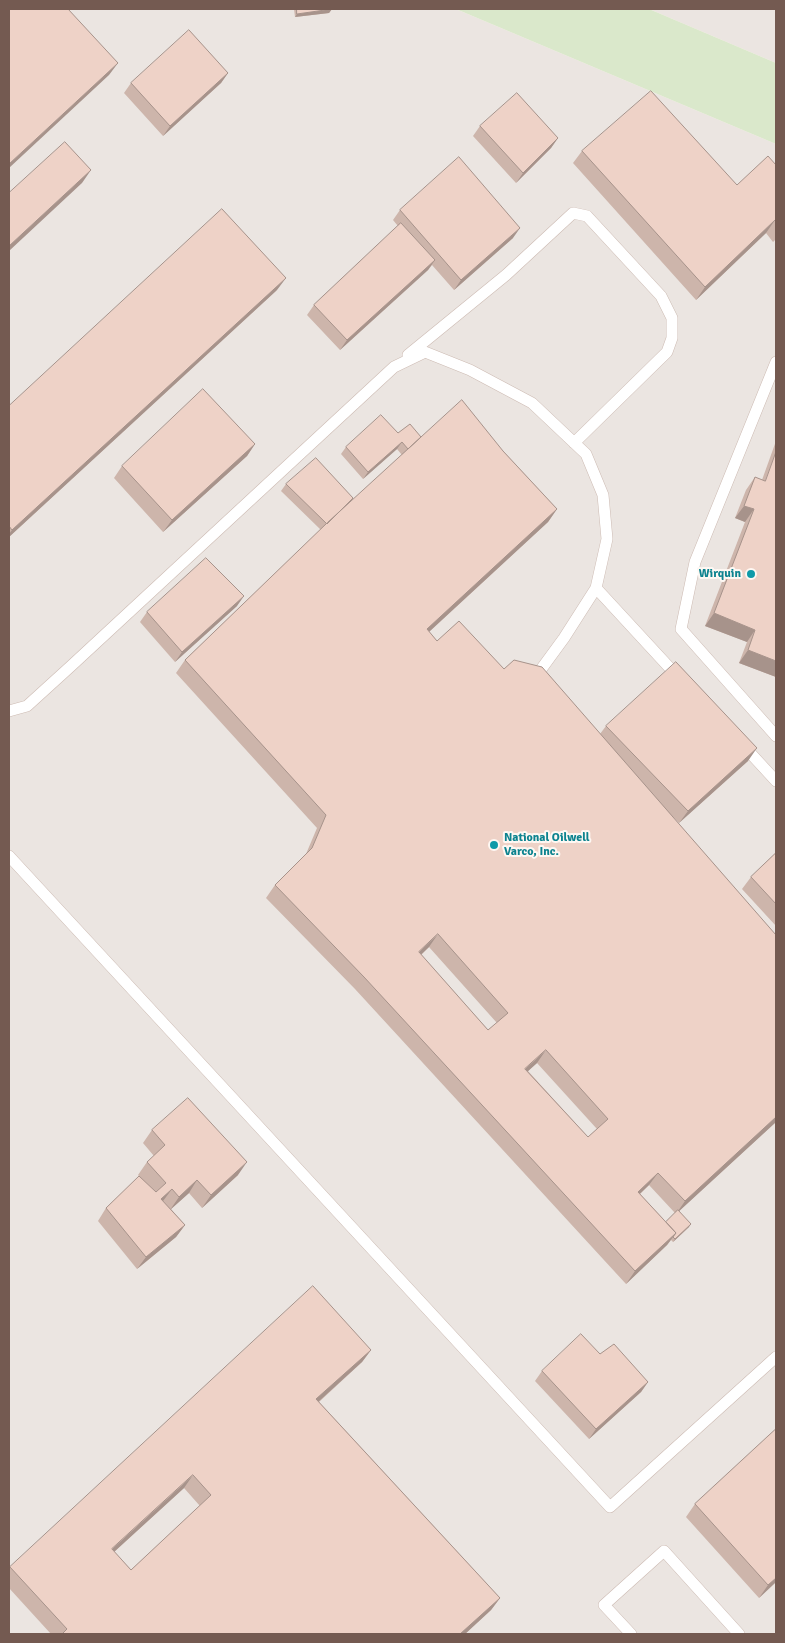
<!DOCTYPE html>
<html>
<head>
<meta charset="utf-8">
<style>
	body { margin:0 }
	#map { position:relative; width:785px; height:1643px; overflow:hidden; background:#fbf4ec; font-family:Signika,sans-serif }
	canvas { display:block }
	.frame { position:absolute; inset:0; border:10px solid #745a51; pointer-events:none }
</style>
</head>
<body>
<div id="map">
<canvas width="785" height="1643"></canvas>
<div class="frame"></div>
</div>
<script>
const c = document.querySelector('canvas').getContext('2d');
c.lineJoin = 'round';
function fillPath(path, color) { c.fillStyle = color; c.fill(path, 'evenodd'); }
function stroke(path, color, width, dash) { c.strokeStyle = color; c.lineWidth = width; c.lineCap = dash ? 'butt' : 'round'; c.setLineDash(dash || []); c.stroke(path); }
function drawText(font, color, halo, rows, align = 'center') {
  c.font = font + ' Signika,sans-serif'; c.lineWidth = 4; c.setLineDash([]); c.textBaseline = 'middle'; c.strokeStyle = halo; c.fillStyle = color; for (const [text, x, y, turn = 0] of rows) {
    c.save(); c.translate(x, y); c.rotate((+turn || 0) * Math.PI / 180); c.textAlign = isNaN(turn) ? turn : align; if (halo) c.strokeText(text, 0, 0); c.fillText(text, 0, 0); c.restore();
  }
}
const industrial = new Path2D(`
	M 9,9 L 456,9 L 776,144 L 776,1634 L 9,1634 Z
	M 649,9 L 776,9 L 776,63 Z`);
const green = new Path2D(`
	M 456,9 L 649,9 L 776,63 L 776,144 Z`);
const service = new Path2D(`
	M 408,355 L 506,275 L 573,213 L 587,216 L 661,296 L 672,318 L 672,338 L 667,352 L 574,443
	M 776,362 L 695,562 L 681,629 L 776,736
	M 596,588 L 679,678
	M 9,711 L 27,706 L 71,666 L 394,367 L 425,352 L 470,370 L 532,403 L 586,454 L 603,495 L 607,539 L 596,588 L 564,638 L 534,679
	M 742,744 L 776,781
	M 9,856 L 610,1507 L 776,1357
	M 631,1634 L 604,1605 L 664,1551 L 739,1634`);
const wall = new Path2D(`
	M 294,9 L 332,9 L 329,13 L 295,17 Z
	M 228,73 L 221,83 L 163,136 L 124,93 L 131,83 Z
	M 480,126 L 558,138 L 551,148 L 516,183 L 473,136 Z
	M 582,151 L 737,185 L 776,165 L 776,239 L 773,242 L 766,233 L 696,300 L 573,163 Z
	M 400,210 L 513,238 L 454,290 L 432,265 L 428,270 L 340,350 L 307,315 L 314,305 L 398,226 L 393,220 Z
	M 277,290 L 9,537 L 9,406 Z
	M 398,433 L 503,451 L 557,509 L 548,522 L 429,632 L 437,641 L 504,669 L 600,734 L 606,726 L 748,761 L 679,823 L 670,814 L 776,1122 L 679,1211 L 689,1227 L 673,1242 L 671,1240 L 667,1245 L 626,1284 L 355,989 L 266,898 L 275,885 L 306,854 L 317,828 L 176,673 L 185,660 L 321,530 L 281,491 L 286,484 L 350,503 L 402,455 L 397,449 L 363,479 L 341,454 L 346,447 ZM 429,947 L 497,1023 L 488,1030 L 421,955 ZM 537,1063 L 597,1129 L 588,1137 L 528,1071 ZM 649,1185 L 675,1213 L 666,1222 L 640,1194 Z
	M 776,441 L 776,677 L 739,663 L 747,642 L 705,626 L 745,522 L 735,518 L 746,490 L 755,477 L 762,480 Z
	M 255,444 L 247,456 L 163,532 L 114,478 L 122,466 Z
	M 237,606 L 175,662 L 140,622 L 147,612 Z
	M 776,853 L 776,926 L 742,889 L 751,877 Z
	M 152,1130 L 238,1175 L 202,1208 L 189,1193 L 171,1209 L 185,1225 L 176,1237 L 137,1269 L 98,1221 L 106,1208 L 140,1177 L 138,1175 L 147,1162 L 154,1156 L 143,1143 Z
	M 371,1350 L 362,1362 L 319,1402 L 500,1598 L 491,1610 L 465,1634 L 51,1634 L 9,1588 L 9,1569 L 10,1567 ZM 184,1488 L 200,1506 L 131,1570 L 114,1552 Z
	M 600,1354 L 648,1382 L 641,1392 L 589,1439 L 535,1381 L 542,1371 Z
	M 776,1429 L 776,1582 L 759,1598 L 686,1517 L 695,1504 Z`);
const shadedWall = new Path2D(`
	M 332,9 L 329,13 L 295,17 L 297,14 Z
	M 118,63 L 109,75 L 9,168 L 9,164 Z
	M 228,73 L 221,83 L 163,136 L 170,126 Z
	M 558,138 L 551,148 L 516,183 L 523,173 Z
	M 91,170 L 82,183 L 9,251 L 9,246 Z
	M 775,220 L 766,233 L 696,300 L 705,287 Z
	M 520,228 L 513,238 L 454,290 L 461,280 Z
	M 435,260 L 428,270 L 340,350 L 347,340 Z
	M 286,278 L 277,290 L 9,537 L 9,534 L 12,530 Z
	M 402,442 L 397,449 L 363,479 L 368,472 Z
	M 255,444 L 247,456 L 163,532 L 172,520 Z
	M 744,506 L 754,509 L 745,522 L 735,518 Z
	M 557,509 L 548,522 L 418,642 L 427,629 Z
	M 244,596 L 237,606 L 175,662 L 182,652 Z
	M 714,613 L 755,630 L 747,642 L 705,626 Z
	M 748,650 L 776,661 L 776,677 L 739,663 Z
	M 757,748 L 748,761 L 679,823 L 688,811 Z
	M 438,934 L 429,947 L 410,965 L 419,952 Z
	M 546,1050 L 537,1063 L 517,1081 L 525,1069 Z
	M 776,1117 L 776,1122 L 676,1214 L 685,1201 Z
	M 247,1162 L 238,1175 L 202,1208 L 211,1195 Z
	M 658,1173 L 649,1185 L 629,1204 L 638,1192 Z
	M 197,1180 L 189,1193 L 170,1210 L 179,1197 Z
	M 172,1189 L 163,1201 L 161,1199 Z
	M 691,1224 L 689,1227 L 673,1242 L 675,1239 Z
	M 185,1225 L 176,1237 L 137,1269 L 146,1257 Z
	M 676,1233 L 667,1245 L 626,1284 L 635,1271 Z
	M 371,1350 L 362,1362 L 307,1412 L 316,1399 Z
	M 648,1382 L 641,1392 L 589,1439 L 596,1429 Z
	M 193,1475 L 184,1488 L 103,1562 L 112,1549 Z
	M 776,1578 L 776,1582 L 759,1598 L 768,1585 Z
	M 500,1598 L 491,1610 L 465,1634 L 460,1634 Z`);
const building = new Path2D(`
	M 9,9 L 68,9 L 118,63 L 9,164 Z
	M 297,9 L 332,9 L 297,14 Z
	M 189,30 L 228,73 L 170,126 L 131,83 Z
	M 651,91 L 737,185 L 768,156 L 776,165 L 776,222 L 775,220 L 705,287 L 582,151 Z
	M 517,93 L 558,138 L 523,173 L 480,126 Z
	M 65,142 L 91,170 L 9,246 L 9,193 Z
	M 459,157 L 520,228 L 461,280 L 400,210 Z
	M 222,209 L 286,278 L 12,530 L 9,526 L 9,406 Z
	M 401,223 L 435,260 L 347,340 L 314,305 Z
	M 203,389 L 255,444 L 172,520 L 122,466 Z
	M 462,400 L 503,451 L 557,509 L 427,629 L 437,641 L 459,621 L 504,669 L 514,660 L 542,667 L 776,935 L 776,1117 L 685,1201 L 658,1173 L 638,1192 L 676,1233 L 635,1271 L 364,977 L 275,885 L 312,848 L 326,815 L 185,660 L 327,523 ZM 438,934 L 508,1013 L 488,1030 L 419,952 ZM 546,1050 L 608,1119 L 588,1137 L 525,1069 Z
	M 381,415 L 398,433 L 410,424 L 421,437 L 408,449 L 402,442 L 368,472 L 346,447 Z
	M 776,452 L 776,661 L 748,650 L 755,630 L 714,613 L 754,509 L 744,506 L 755,477 L 765,481 Z
	M 316,458 L 353,498 L 327,524 L 286,484 Z
	M 206,558 L 244,596 L 182,652 L 147,612 Z
	M 676,662 L 757,748 L 688,811 L 606,726 Z
	M 776,853 L 776,904 L 751,877 Z
	M 188,1098 L 247,1162 L 211,1195 L 197,1180 L 179,1197 L 172,1189 L 161,1199 L 185,1225 L 146,1257 L 106,1208 L 139,1176 L 156,1192 L 166,1183 L 147,1162 L 165,1145 L 152,1130 Z
	M 678,1210 L 691,1224 L 675,1239 L 673,1237 L 676,1233 L 666,1222 Z
	M 313,1286 L 371,1350 L 316,1399 L 500,1598 L 460,1634 L 62,1634 L 67,1629 L 10,1567 ZM 193,1475 L 211,1495 L 131,1570 L 112,1549 Z
	M 581,1334 L 600,1354 L 614,1344 L 648,1382 L 596,1429 L 542,1371 Z
	M 776,1429 L 776,1578 L 768,1585 L 695,1504 Z`);
const markers = [
	[751,574,5,"#0f9aa8"],
	[494,845,5,"#0f9aa8"]
];
const cultureNames = [
	["Wirquin",741,574],
	["National Oilwell",504,838,"left"],
	["Varco, Inc.",504,852,"left"]
];
fillPath(industrial, '#ebe5e1');
fillPath(green, '#dae8cb');
stroke(service, '#cdbbb3', 12);
stroke(service, '#fff', 11);
fillPath(wall, '#cdb5ab');
fillPath(shadedWall, '#a7938b');
fillPath(building, '#eed2c7');
stroke(building, '#a7938b', 1);
for (const [x, y, r, color] of markers) { const dot = new Path2D(); dot.arc(x, y, r, 0, 2 * Math.PI); c.fillStyle = color; c.fill(dot); stroke(dot, '#fef8f3', 2); }
drawText('bold 12px', '#0d838f', '#fef8f3', cultureNames, 'right');
</script>
</body>
</html>
